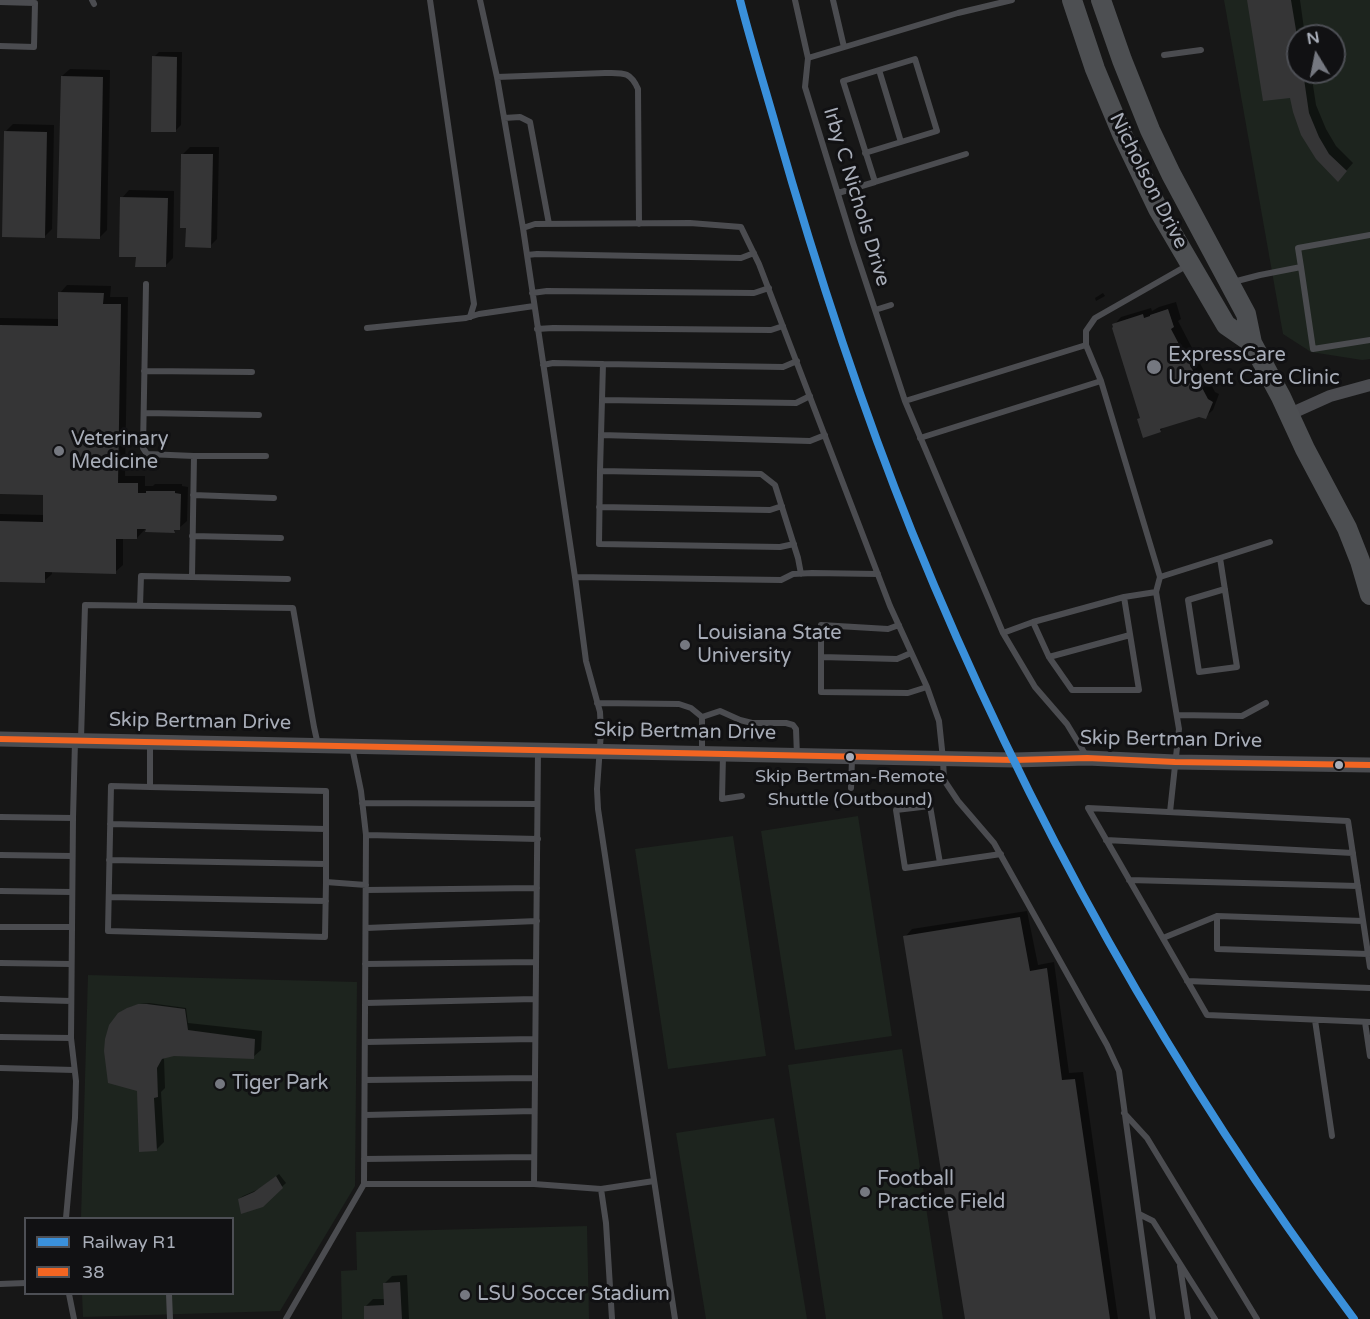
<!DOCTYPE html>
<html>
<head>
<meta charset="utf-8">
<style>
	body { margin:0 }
	#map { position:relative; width:1370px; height:1319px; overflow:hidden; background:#171717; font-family:"Varela Round",sans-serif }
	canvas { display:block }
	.legend { position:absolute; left:24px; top:1217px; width:210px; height:78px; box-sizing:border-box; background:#111113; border:2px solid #4d4f55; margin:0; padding:8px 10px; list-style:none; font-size:18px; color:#a8adb8 }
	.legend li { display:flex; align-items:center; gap:12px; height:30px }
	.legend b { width:30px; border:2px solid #4d4f55 }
	.north { position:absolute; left:1286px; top:24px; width:60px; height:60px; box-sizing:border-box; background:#111113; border:2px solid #4d4f55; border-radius:50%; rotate:350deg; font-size:16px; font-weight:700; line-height:24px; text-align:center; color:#a8adb8 }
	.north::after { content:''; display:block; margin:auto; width:21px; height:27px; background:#757880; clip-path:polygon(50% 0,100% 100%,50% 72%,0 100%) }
</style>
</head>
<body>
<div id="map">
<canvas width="1370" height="1319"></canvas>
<ul class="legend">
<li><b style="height:8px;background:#3a90db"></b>Railway R1</li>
<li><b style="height:8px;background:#f26522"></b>38</li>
</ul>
<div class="north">N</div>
</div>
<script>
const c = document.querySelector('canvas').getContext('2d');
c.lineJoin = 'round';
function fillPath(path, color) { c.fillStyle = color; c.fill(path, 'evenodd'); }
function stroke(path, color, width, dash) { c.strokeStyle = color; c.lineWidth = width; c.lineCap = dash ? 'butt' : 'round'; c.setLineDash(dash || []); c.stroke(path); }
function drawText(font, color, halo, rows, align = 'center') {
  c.font = font + ' "Varela Round",sans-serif'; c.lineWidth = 6; c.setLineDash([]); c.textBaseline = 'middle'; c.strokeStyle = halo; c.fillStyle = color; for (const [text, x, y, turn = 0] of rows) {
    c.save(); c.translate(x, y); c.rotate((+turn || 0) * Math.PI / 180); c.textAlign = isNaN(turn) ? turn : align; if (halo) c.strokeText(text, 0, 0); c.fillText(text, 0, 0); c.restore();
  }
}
const green = new Path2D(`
	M 1224,0 L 1370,0 L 1370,359 L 1362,360 L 1311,352 L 1283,334 ZM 1298,36 L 1334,36 L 1334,72 L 1298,72 Z
	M 858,816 L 892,1036 L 795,1050 L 761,831 Z
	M 733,836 L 766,1056 L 668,1069 L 635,849 Z
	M 88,975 L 357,982 L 355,1186 L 280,1311 L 83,1317 L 82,1294 L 232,1294 L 232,1218 L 81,1218 Z
	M 902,1049 L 943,1319 L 826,1319 L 788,1065 Z
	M 774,1118 L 807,1319 L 706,1319 L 676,1133 Z
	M 587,1226 L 589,1319 L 342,1319 L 341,1271 L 357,1270 L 356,1232 Z`);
const shadow = new Path2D(`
	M 1249,0 L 1300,0 L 1305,36 L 1298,36 L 1298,72 L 1311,72 L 1316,105 L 1326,129 L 1336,146 L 1353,163 L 1338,180 L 1291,96 Z
	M 159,52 L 182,52 L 181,125 L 175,131 L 154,57 Z
	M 70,69 L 110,70 L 107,230 L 99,238 L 62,76 Z
	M 13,124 L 54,125 L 52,229 L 44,237 L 5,132 Z
	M 190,147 L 219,147 L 217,239 L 210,246 L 187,227 L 183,154 Z
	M 129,190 L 174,191 L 173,258 L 165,266 L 137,256 L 122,198 Z
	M 67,285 L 111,286 L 110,297 L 128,297 L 125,476 L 145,476 L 145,486 L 153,486 L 155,484 L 182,484 L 182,486 L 188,487 L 187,521 L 179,528 L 177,528 L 174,531 L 147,527 L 137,538 L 123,538 L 123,565 L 115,572 L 52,571 L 52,574 L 44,581 L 0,581 L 0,514 L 44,515 L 45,493 L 0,493 L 0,318 L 59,319 L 60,293 Z
	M 1103,293 L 1105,296 L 1096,301 L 1095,298 Z
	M 1176,302 L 1181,319 L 1178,321 L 1215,392 L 1219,394 L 1213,410 L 1205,417 L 1200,416 L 1166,425 L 1160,431 L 1141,417 L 1114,325 L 1121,317 L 1151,308 L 1152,311 L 1159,307 Z
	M 1027,911 L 1038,965 L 1054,962 L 1069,1073 L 1083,1072 L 1118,1319 L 966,1319 L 905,937 L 912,929 Z
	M 149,1003 L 186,1008 L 188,1023 L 262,1031 L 261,1050 L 253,1057 L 173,1055 L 165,1057 L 164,1059 L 165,1088 L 161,1092 L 164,1142 L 156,1150 L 138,1090 L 121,1012 L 130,1007 L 140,1004 Z
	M 279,1174 L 286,1183 L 262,1205 L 239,1199 L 243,1196 L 259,1189 Z
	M 407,1275 L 409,1319 L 366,1319 L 365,1307 L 373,1299 L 385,1299 L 384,1284 L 392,1276 Z`);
const building = new Path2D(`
	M 1247,0 L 1291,0 L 1298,42 L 1298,72 L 1303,72 L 1309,113 L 1319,137 L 1329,154 L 1347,171 L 1338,182 L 1316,159 L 1301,135 L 1293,112 L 1290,98 L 1263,101 Z
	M 152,56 L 177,57 L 176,132 L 151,132 Z
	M 61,76 L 103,77 L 100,239 L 57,238 Z
	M 4,131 L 47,132 L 45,238 L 2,237 Z
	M 181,154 L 213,154 L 211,248 L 185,247 L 186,228 L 180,228 Z
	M 120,197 L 168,198 L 166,267 L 135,267 L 136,257 L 119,257 Z
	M 58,292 L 104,293 L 103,304 L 121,304 L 118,483 L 138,483 L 138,493 L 146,493 L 146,491 L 175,491 L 175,493 L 181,494 L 180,530 L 174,530 L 175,533 L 145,532 L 146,529 L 137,529 L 137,539 L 116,539 L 116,574 L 45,572 L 45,583 L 0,582 L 0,521 L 43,522 L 43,495 L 0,494 L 0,325 L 58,326 Z
	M 1168,309 L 1174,327 L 1171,329 L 1208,399 L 1213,402 L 1206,419 L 1199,417 L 1160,429 L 1161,432 L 1143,438 L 1137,419 L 1140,418 L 1112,328 L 1113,327 L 1112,324 L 1143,314 L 1144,318 L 1150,316 L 1150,315 Z
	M 1020,917 L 1030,971 L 1047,968 L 1062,1080 L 1075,1079 L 1110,1319 L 965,1319 L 903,936 Z
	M 138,1004 L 147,1004 L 185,1009 L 188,1030 L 255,1039 L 254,1059 L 174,1056 L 162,1059 L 157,1068 L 158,1097 L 154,1098 L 157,1151 L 139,1152 L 137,1091 L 108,1083 L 104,1051 L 105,1039 L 109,1025 L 118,1013 L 127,1008 Z
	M 276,1176 L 283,1188 L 263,1207 L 241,1214 L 238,1199 L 254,1192 Z
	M 400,1282 L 402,1319 L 364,1319 L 364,1306 L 384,1305 L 383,1283 Z`);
const service = new Path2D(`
	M 92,0 L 94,4
	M 430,0 L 474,304 L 470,317
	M 480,0 L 497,77 L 523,228
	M 795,0 L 808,58 L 805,87 L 853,243 L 905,401 L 1003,633 L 1035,687 L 1067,724 L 1087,757
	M 833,0 L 844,47
	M 0,2 L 35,3 L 34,47 L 0,46
	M 1164,55 L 1201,50
	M 808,58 L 958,13 L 1012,0
	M 879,70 L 901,142
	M 497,77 L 605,73 C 623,73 630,71 638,89 L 639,224
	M 504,118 L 520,117 L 530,122 L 549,224
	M 875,182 L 966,154
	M 838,193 L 875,182 L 843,81 L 915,59 L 937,131 L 865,153
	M 527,255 L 537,254 L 741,258 L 754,253
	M 1301,267 L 1313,349 L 1370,340
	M 1233,282 L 1260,275 L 1301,267 L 1298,248 L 1370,235
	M 532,293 L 547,291 L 754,293 L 769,288
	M 875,310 L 891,305
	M 367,328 L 466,318 L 479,314 L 534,306
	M 537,329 L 553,328 L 771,330 L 783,326
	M 1086,345 L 1101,381 L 1160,577 L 1156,592 L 1179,729 L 1170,812
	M 543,365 L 553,363 L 603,364
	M 144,371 L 252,372
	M 602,400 L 796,403 L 810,396
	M 905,401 L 1086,345 L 1086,331 L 1095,318 L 1188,265
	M 144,413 L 259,415
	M 601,435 L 810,441 L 825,435
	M 920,438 L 1101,381
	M 194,456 L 266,456
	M 600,471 L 603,364 L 783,367 L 797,361
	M 193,495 L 274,498
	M 599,507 L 770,510 L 782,506
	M 192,536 L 281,538
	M 794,544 L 780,547 L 599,544 L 600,471 L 761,474 L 775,485 L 798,558 L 801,574
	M 1220,558 L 1270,542
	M 192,577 L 288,579
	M 575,577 L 781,580 L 793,574 L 812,573 L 878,574
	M 1160,577 L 1220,558 L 1237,667 L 1199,672 L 1188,600 L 1225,589
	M 1124,597 L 1139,690 L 1072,690 L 1049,657 L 1033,622 L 1124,597 L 1156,592
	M 140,606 L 141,576 L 192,577 L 194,456 L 147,454 L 143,448 L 146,284
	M 899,625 L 888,629 L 821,625 L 821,692 L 908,693 L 927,687
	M 1003,633 L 1033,622
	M 821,657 L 897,659 L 911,653
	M 1049,657 L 1130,635
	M 597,703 L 679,704 L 691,708 L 702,717 L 702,754
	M 1177,715 L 1242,716 L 1266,703
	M 702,717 L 720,711 L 740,720 L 752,723 L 786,723 L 793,725 L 796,729 L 797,756
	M 81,739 L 85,605 L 293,608 L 314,727 L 318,745
	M 150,743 L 150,787 L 326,791 L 326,882 L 366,885
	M 352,747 L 361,791 L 366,835 L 364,1184 L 534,1184 L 601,1189 L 654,1181
	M 723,755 L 722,799 L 742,796
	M 150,787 L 111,786 L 108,931 L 325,937 L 326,882
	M 851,788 L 852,759
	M 362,803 L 537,804
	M 0,817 L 73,818 L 75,741
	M 110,824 L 326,829
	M 366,835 L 538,839
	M 1106,840 L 1353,853
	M 0,855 L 72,856
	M 109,860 L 326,864
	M 940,863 L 930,806 L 896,810 L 905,868 L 1001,854
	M 1129,880 L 1358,886
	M 366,890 L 537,888
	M 0,891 L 72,892
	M 109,897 L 326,901
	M 1363,921 L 1217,916 L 1217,949 L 1368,954
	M 0,927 L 71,927
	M 366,928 L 537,921
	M 1163,938 L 1217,916
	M 0,963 L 71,964
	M 365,964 L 536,962
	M 1370,967 L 1348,821 L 1088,808 L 1207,1015 L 1370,1022
	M 1187,981 L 1370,988
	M 0,999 L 71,1001
	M 365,1003 L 535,999
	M 1315,1020 L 1332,1136
	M 1365,1022 L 1370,1056
	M 0,1037 L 71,1038 L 73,818
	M 365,1042 L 535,1039
	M 0,1068 L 74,1070
	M 365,1080 L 534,1078
	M 1124,1113 L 1147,1138 L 1257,1319
	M 365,1115 L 534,1111
	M 364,1159 L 534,1157
	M 534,1184 L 538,750
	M 601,1189 L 606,1223 L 612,1319
	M 1139,1214 L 1153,1221 L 1215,1319
	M 66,1218 L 75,1118 L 76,1081 L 71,1038
	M 1180,1266 L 1188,1319
	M 0,1284 L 26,1283
	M 69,1294 L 74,1319
	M 169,1294 L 170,1319
	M 286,1319 L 364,1184
	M 675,1319 L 598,809 L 597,789 L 601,732 L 600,712 L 586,661 L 575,577 L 523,228 L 535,224 L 690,223 L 741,227 L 759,264 L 890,606 L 927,687 L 939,721 L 943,759 L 944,780 L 958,801 L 994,843 L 1107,1045 L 1119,1071 L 1153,1319`);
const minor = new Path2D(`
	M 1290,414 L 1330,396 L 1370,385`);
const tertiary = new Path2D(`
	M 0,739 L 1014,760 L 1087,758 L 1175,762 L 1370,765`);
const primary = new Path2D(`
	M 1072,0 L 1095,69 L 1122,134 L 1158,209 L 1226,325 L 1252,343
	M 1101,0 L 1122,60 L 1150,130 L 1171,174 L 1246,314 L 1252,343 L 1281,397 L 1305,449 L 1347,528 L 1360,561 L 1370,595`);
const bus1 = new Path2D(`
	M 0,739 L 1014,760 L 1087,758 L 1175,762 L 1370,765`);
const rail1 = new Path2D(`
	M 740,0 C 751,43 764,85 776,127 C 815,264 859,400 912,532 C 1025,811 1174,1078 1354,1319`);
const markers = [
	[1154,367,8,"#757880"],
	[59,451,6,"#757880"],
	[685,645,6,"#757880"],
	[850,757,5,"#a8adb8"],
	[1339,765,5,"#a8adb8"],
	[220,1084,6,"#757880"],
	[865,1192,6,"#757880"],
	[465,1295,6,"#757880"]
];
const busNames = [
	["Skip Bertman-Remote",850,777],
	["Shuttle (Outbound)",850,800]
];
const streetNames = [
	["Nicholson Drive",1148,181,63],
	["Irby C Nichols Drive",856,197,73],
	["Skip Bertman Drive",200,722,1],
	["Skip Bertman Drive",685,732,1],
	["Skip Bertman Drive",1171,740,1]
];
const poiNames = [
	["ExpressCare",1168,356],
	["Urgent Care Clinic",1168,379],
	["Veterinary",71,440],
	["Medicine",71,463],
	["Louisiana State",697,634],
	["University",697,657],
	["Tiger Park",232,1084],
	["Football",877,1180],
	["Practice Field",877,1203],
	["LSU Soccer Stadium",477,1295]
];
fillPath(green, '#1d241e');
fillPath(shadow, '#0007');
fillPath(building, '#353536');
stroke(service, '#4b4c50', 6);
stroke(minor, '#4b4c50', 12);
stroke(tertiary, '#4b4c50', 15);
stroke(primary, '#4d4f52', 20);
stroke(bus1, '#f26522', 6);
stroke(rail1, '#3a90db', 8);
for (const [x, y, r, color] of markers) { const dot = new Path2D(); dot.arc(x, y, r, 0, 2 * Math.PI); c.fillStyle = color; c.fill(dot); stroke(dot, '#111113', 2); }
drawText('18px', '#a8adb8', '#111113', busNames);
drawText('20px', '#a8adb8', '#111113', streetNames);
drawText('20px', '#a8adb8', '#111113', poiNames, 'left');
</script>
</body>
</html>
